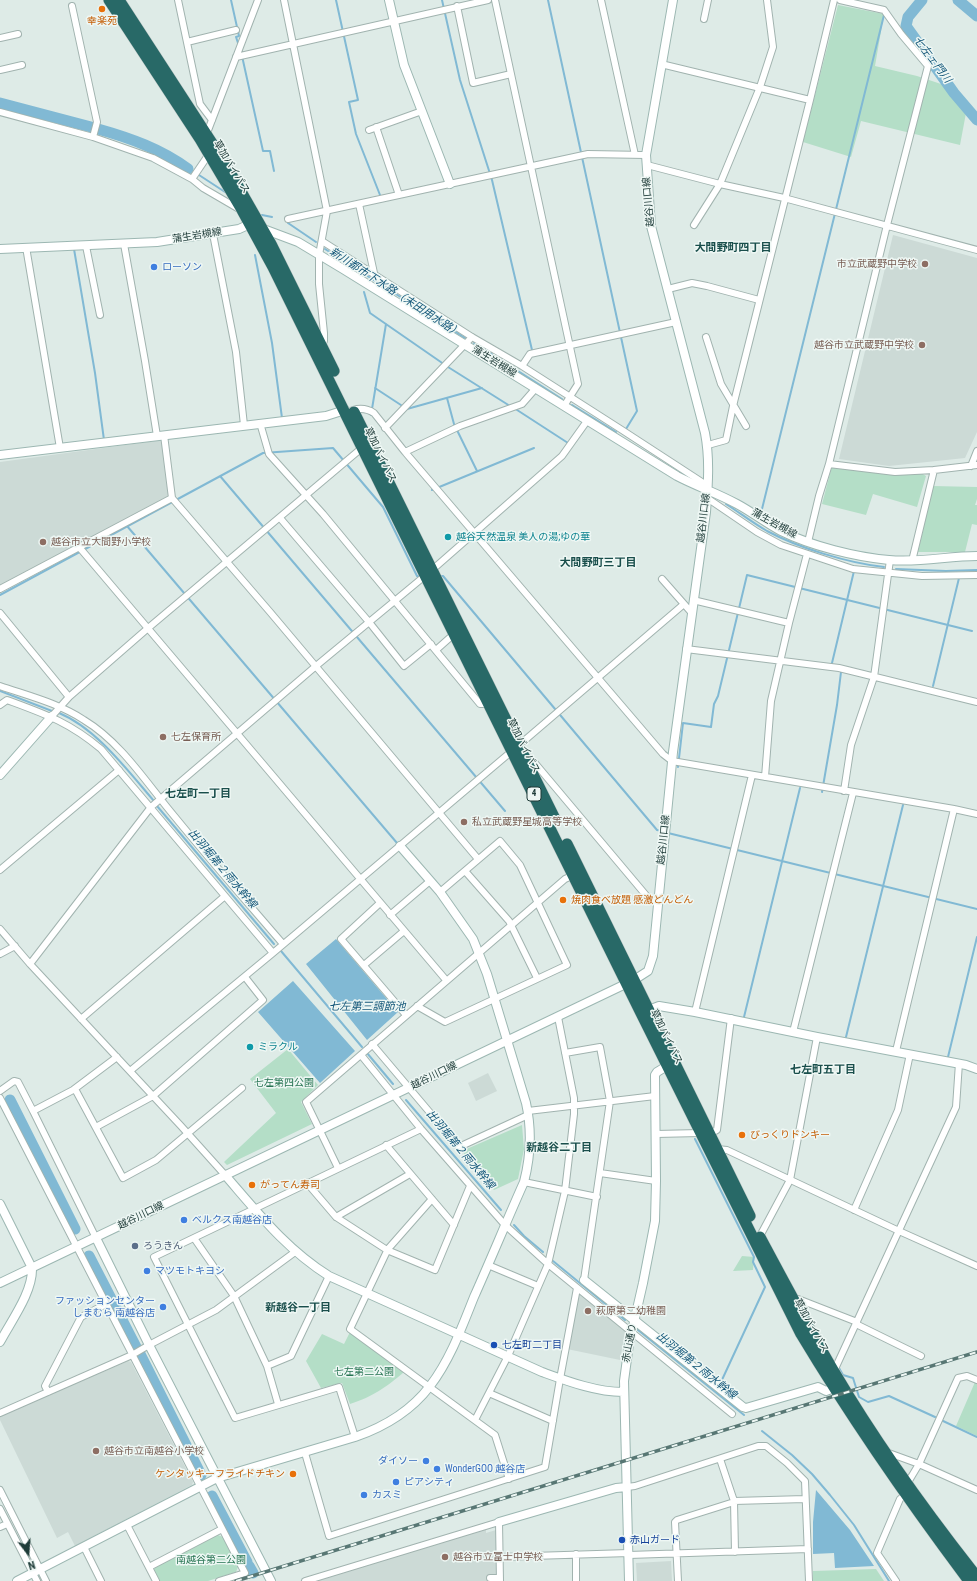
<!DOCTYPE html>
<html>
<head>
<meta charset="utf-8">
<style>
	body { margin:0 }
	#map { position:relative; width:977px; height:1581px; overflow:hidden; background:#deebe7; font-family:"Roboto Condensed",sans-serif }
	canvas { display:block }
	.north { position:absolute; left:8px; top:1533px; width:40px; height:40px; -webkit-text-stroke:3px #eef7f4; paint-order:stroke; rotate:163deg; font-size:11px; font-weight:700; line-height:16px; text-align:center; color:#1e3b38 }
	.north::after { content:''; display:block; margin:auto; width:14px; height:18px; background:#1e3b38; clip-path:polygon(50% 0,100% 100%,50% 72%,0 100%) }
</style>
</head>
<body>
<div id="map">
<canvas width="977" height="1581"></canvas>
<div class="north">N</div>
</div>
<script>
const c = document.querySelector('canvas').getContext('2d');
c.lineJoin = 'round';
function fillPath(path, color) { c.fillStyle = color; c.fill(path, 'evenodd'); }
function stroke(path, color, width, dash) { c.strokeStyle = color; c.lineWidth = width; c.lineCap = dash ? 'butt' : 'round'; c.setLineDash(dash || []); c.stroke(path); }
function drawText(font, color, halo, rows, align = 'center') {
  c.font = font + ' "Roboto Condensed","Noto Sans JP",sans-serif'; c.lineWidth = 3; c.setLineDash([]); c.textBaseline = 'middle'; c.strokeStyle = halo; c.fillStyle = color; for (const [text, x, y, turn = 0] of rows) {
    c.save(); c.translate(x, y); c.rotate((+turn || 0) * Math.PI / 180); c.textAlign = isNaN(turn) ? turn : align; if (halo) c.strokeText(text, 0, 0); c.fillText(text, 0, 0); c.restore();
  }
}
const built = new Path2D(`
	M 893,235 L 977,258 L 977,432 L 965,458 L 889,466 L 839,459 Z
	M 162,440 L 170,498 L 0,586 L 0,462 Z
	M 488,1073 L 497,1091 L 476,1101 L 468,1083 Z
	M 578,1291 L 625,1331 L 620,1360 L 567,1349 Z
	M 128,1361 L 131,1362 L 193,1482 L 192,1485 L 75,1546 L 68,1532 L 57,1538 L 0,1420 L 0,1416 Z
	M 483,1529 L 486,1530 L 486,1533 L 496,1530 L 497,1581 L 317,1581 Z
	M 671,1561 L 672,1581 L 637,1581 L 636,1563 Z`);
const green = new Path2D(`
	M 838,5 L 884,14 L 875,66 L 917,76 L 944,85 L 966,113 L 960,145 L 861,121 L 851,157 L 803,142 Z
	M 832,466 L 876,473 L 921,473 L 926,476 L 917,507 L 873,494 L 866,515 L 822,504 Z
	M 933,486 L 977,487 L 977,499 L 975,505 L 977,505 L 977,525 L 972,524 L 965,552 L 918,552 Z
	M 288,1049 L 318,1085 L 301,1102 L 312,1124 L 227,1165 L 224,1162 L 276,1113 L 250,1079 Z
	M 522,1125 L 524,1149 L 518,1179 L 494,1190 L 462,1151 Z
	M 742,1256 L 754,1257 L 753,1270 L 733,1271 Z
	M 350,1332 L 404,1372 C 385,1388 374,1396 350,1404 L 342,1383 L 321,1388 L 306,1361 L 322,1334 L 344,1344 Z
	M 975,1382 L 977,1383 L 977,1436 L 956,1426 Z
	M 218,1535 L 223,1537 L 238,1567 L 236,1572 L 208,1581 L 160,1581 L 154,1570 L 155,1567 Z
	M 876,1569 L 884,1581 L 813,1581 L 813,1571 Z`);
const water = new Path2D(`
	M 336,939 L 398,1012 L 367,1040 L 306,964 Z
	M 293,981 L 355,1051 L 320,1083 L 258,1012 Z
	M 816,1490 L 850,1530 L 874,1566 L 835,1568 L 834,1553 L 813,1554 L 813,1522 Z`);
const stream = new Path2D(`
	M 231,0 L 239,36 L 236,37 L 239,46
	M 336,0 L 358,100 L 349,102 L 356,134 L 380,195
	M 442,0 L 460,80 L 492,180 L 532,350
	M 548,0 L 637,411 L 626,429
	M 242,56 L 263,151 L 270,151 L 274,171
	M 188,169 L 191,170
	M 199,175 L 225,192
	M 262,215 L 272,217
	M 288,223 L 316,242
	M 74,249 L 95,373 L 104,440
	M 325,249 L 465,338
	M 255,255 L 272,343 L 282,418
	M 364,292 L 370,313 L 448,367 L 510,406
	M 474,343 L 562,399
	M 375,388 L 407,409 L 482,388
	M 447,398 L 454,424 L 477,471
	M 572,405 L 616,432
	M 514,408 L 568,443
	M 371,415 L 386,324
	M 220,476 L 505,811
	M 432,490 L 534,448
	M 726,504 C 740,513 753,523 767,531 C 799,548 848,563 884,567
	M 762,509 L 884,15
	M 127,526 L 397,843
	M 896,569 L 946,571 L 977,570
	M 438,576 L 443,576 L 657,830 L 662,831
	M 0,595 L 263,453 L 333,448 L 383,507 L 417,576 L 422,576
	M 832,663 L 854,571
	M 933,686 L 959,578
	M 0,691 L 52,711
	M 59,713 C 96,728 128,771 154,801
	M 678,767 L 683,723 L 711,727 L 714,704 L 718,696 L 747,575 L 972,631
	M 822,792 L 837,705 L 841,672
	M 157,806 L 274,944
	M 668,833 L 977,909
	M 281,951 L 362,1047
	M 744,1017 L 800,788
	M 846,1037 L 903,805
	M 367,1053 L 393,1084
	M 948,1057 L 977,937
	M 406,1100 L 501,1210
	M 695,1139 L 754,1257 L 753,1262 L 765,1287 L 721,1382
	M 514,1225 L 524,1236 L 543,1252
	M 553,1261 L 625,1320
	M 638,1330 L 744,1415
	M 839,1368 L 843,1375 L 853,1378 L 859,1397 L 868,1402 L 889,1396 L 935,1417
	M 941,1420 L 977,1437
	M 762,1431 L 792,1455 L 812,1474 L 830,1495 L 854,1525 L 889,1581`);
const river = new Path2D(`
	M 922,0 L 908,17 L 906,26 L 954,93 L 977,120
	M 958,0 L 977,16
	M 0,103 L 91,127
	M 98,129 C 130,138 161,149 188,169
	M 10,1100 L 75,1229
	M 89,1256 L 136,1347
	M 140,1354 L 201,1475
	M 212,1496 L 247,1562
	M 249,1566 L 253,1573`);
const street = new Path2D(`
	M 178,0 L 200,104 L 212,120
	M 284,0 L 327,211 L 319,255 L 319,284 L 324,333 L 324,341 L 320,343
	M 495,0 L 578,384 L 564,406
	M 601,0 L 635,155
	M 72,6 L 97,122 L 93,137
	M 457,6 L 473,83 L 511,74
	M 704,19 L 708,0
	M 0,38 L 18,34
	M 187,42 L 236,30
	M 236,57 L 488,0
	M 661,64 L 810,100
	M 0,70 L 22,65
	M 0,112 L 93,137 L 153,158 L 192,179 L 203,188 L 239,209
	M 376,127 L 399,195
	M 369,130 L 422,111
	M 207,133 L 258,0
	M 647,165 L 720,184 L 784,198 L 977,250
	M 192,179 L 209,154
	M 359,204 L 374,273
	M 288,219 L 588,154 L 646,155
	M 694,225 L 720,184 L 760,87 L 773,47 L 767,0
	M 213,234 L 236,352 L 244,425
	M 322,241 L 472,337 L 522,366 L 622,430 L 708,486
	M 124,244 L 145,361 L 157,436
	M 86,246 L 100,315
	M 26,247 L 60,448
	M 668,289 L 692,283 L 707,286 L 759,300
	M 706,337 L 721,384 L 746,426
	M 522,366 L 530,354 L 676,322
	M 353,410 C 360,408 368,409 374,413 L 405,452 L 663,754 L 672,761 L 954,809 L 977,814
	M 260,423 L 269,454 L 323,514 L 480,704 L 484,704 L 488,703
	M 385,428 L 472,337
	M 164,435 L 172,498 L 270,612 L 478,859
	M 708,445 L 726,440 L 733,406 L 810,100 L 834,0
	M 405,452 L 460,426 L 522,404 L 536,388
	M 829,464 L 895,472 L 934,470 L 977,465
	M 971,466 L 977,451
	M 707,498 L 757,532 L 781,545 L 853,569 L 922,576 L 977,575
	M 280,518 L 369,622 L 404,666 L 431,644
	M 808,542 L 819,496 L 829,464 L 887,225 L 928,66 L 901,34 L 884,10 L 840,0
	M 79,547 L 446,980
	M 912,561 L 934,470
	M 432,570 L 562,456 L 587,421
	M 662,579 L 691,612
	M 0,589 L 172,498
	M 693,600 L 789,623
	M 0,613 L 69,697
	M 686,649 L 839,668 L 977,702
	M 436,650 L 454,634
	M 0,686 C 29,696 58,703 84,720 C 122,743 147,784 175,817 C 210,860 247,902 283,944
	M 0,705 L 7,700 C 45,714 69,722 101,749 L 273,953
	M 52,716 L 69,697 L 147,629 L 363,447
	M 518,746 L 684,604
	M 528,765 L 534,762 L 650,900 L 658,901
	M 765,777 L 771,701 L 789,623 L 807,554
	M 844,791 L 851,745 L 874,677 L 890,560
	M 0,870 L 119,770
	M 465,871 L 509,921 L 537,978
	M 380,903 L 341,939 L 406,1015
	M 390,915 L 430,881
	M 0,929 L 30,964 L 181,1126 L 225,1175
	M 0,954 L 15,946
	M 30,964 L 151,807 L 316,666 L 426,575
	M 364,965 L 404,931
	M 417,1006 L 445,1022 L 567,965 L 520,865 L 500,841 L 440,892
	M 695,1012 L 752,775
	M 81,1019 L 225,896
	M 793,1032 L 853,793
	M 372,1044 L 459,1147 L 528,1115
	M 896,1051 L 954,809
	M 565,1053 L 600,1047 L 610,1101 L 584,1280
	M 361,1055 L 421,1129 L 505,1225 L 548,1264 L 732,1414
	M 130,1071 L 273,953 L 512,751
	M 75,1089 L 123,1178 L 156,1160 L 242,1088
	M 0,1091 L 14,1081 L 18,1082 L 33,1111
	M 0,1098 L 245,1573 L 219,1581
	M 528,1111 L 655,1096
	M 96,1127 L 153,1096 L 263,1000 L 245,977
	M 656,1134 L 700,1133
	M 710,1134 L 717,1130 L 731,1018
	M 386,1145 L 454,1225
	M 717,1149 L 727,1150 L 899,1231 L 977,1266
	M 338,1168 L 306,1102 L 565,879 L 574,875
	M 600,1173 L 656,1181
	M 524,1182 L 597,1197
	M 307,1183 L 336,1217 L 387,1250 L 435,1270 L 470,1186
	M 432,1199 L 388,1249 L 350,1329 L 495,1435 L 509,1479
	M 854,1210 L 898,1110 L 910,1054
	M 336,1217 L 410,1174
	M 760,1236 L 790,1180 L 817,1037
	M 96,1238 L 33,1111 L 73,1090 L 117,1057
	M 194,1238 L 234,1296 L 267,1366 L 278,1404
	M 488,1265 L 538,1286
	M 793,1300 L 798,1299 L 857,1322
	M 856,1324 L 921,1356
	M 267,1366 L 291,1356 L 329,1276
	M 834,1371 L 956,1107 L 959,1063
	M 48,1392 L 45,1386 L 81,1317 L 106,1304
	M 489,1393 L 553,1421
	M 0,1413 L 132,1355 L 149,1345 L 216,1310 L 295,1252
	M 475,1420 L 508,1356 L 548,1264 L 565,1191 L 574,1114 L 574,1098 L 558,1017
	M 355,1437 L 339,1387 L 235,1418 L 154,1257 L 421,1129
	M 886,1452 L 919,1464 L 977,1490
	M 305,1453 L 329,1536 L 545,1467 L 560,1379 L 577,1288
	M 720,1459 L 734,1501 L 735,1552
	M 907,1484 L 919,1464 L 958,1378 L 967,1376 L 977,1380
	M 627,1487 L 635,1486 L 758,1446 L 766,1446 L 787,1463 L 805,1481 L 809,1581
	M 0,1490 L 46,1581
	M 734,1501 L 805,1499
	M 0,1509 L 37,1581
	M 127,1525 L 156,1581
	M 0,1527 L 7,1524
	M 84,1547 L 101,1581
	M 629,1555 L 808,1549
	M 500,1557 L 629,1553
	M 149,1567 L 222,1529
	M 490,1578 L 500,1578
	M 305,1581 L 499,1522 L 500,1581
	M 576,1581 L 576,1554
	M 678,1581 L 675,1522 L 677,1520 L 734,1502
	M 896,1581 L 877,1553 L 900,1499 L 905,1495`);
const secondary = new Path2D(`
	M 389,0 L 404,65 L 450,184
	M 0,249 L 157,242 L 239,229 L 250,224 L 298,242 L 343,269 L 677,476 C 696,486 717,493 737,504 C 752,512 766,523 781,531 C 811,546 856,557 889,560 C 919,563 948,556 977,556
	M 0,455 L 326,416 L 345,410
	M 0,775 L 52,716
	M 643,1012 L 659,1006 L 695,1012 L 817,1037 L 966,1065 L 977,1069
	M 225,1175 C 258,1213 286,1249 329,1276 L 542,1372 C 567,1381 596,1392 623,1392
	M 0,1204 L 32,1268 C 33,1292 11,1321 0,1342
	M 96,1238 L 149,1345 L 271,1581
	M 584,1280 L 743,1407 L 746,1408 L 818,1387 L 826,1391 L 834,1388
	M 0,1283 L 634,980 L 648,971 L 653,956 L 673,752 L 706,512 C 708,485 710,459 705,433 L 651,226 L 646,155 L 673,0
	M 499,1522 L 616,1488 L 627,1487
	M 17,1581 L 217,1478 L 355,1437 C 384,1427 411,1411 430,1386 C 450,1360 462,1327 474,1297 C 491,1259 507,1220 524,1182 C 531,1155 532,1130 526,1103 L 487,974 L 473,939 L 440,892 L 400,846
	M 629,1581 L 624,1381 L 629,1344 L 643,1283 L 655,1221 L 656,1181 L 655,1075 L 657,1072 L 667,1066`);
const highway = new Path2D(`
	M 109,0 L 200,139 L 242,210 L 273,267 L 641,1013 L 801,1334 C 852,1419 909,1501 969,1581
	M 119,0 L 223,160 L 271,244 L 334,371
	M 354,412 L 556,821
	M 567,844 L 750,1216
	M 760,1237 C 784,1282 808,1327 833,1370 C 876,1443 925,1511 977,1577`);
const rail = new Path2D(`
	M 236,1581 L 977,1352`);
const markers = [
	[102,9,4,"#e8710a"],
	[925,264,4,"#8d6e63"],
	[154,267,4,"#3f7fe0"],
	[922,345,4,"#8d6e63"],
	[448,537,4,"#0f9aa8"],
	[43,542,4,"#8d6e63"],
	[163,737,4,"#8d6e63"],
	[464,822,4,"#8d6e63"],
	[563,900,4,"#e8710a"],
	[250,1047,4,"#0f9aa8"],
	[742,1135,4,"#e8710a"],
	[252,1185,4,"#e8710a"],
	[184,1220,4,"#3f7fe0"],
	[135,1246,4,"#5c6f8a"],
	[147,1271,4,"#3f7fe0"],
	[163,1307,4,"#3f7fe0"],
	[588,1311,4,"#8d6e63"],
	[494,1345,4,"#1a4fb4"],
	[96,1451,4,"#8d6e63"],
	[426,1461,4,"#3f7fe0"],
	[437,1469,4,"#3f7fe0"],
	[293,1474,4,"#e8710a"],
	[396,1482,4,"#3f7fe0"],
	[364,1495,4,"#3f7fe0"],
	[622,1540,4,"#1a4fb4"],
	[445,1557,4,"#8d6e63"]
];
const shields = [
	[534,794,14]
];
const shieldNames = [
	["4",534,794]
];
const foodNames = [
	["幸楽苑",102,21,"center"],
	["焼肉食べ放題 感激どんどん",571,900],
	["びっくりドンキー",750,1135],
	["がってん寿司",260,1185],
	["ケンタッキーフライドチキン",285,1474,"right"]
];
const streetNames = [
	["草加バイパス",231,167,59],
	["越谷川口線",649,202,-95],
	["蒲生岩槻線",197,236,-9],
	["蒲生岩槻線",494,362,32],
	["草加バイパス",380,455,64],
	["越谷川口線",704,518,-83],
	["蒲生岩槻線",774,524,29],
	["草加バイパス",523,746,63],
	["越谷川口線",664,840,-84],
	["草加バイパス",666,1037,64],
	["越谷川口線",434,1076,-26],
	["越谷川口線",141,1216,-26],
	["草加バイパス",811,1326,61],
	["赤山通り",630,1343,-79]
];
const educationNames = [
	["市立武蔵野中学校",917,264,"right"],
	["越谷市立武蔵野中学校",914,345,"right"],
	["越谷市立大間野小学校",51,542],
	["七左保育所",171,737],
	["私立武蔵野星城高等学校",472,822],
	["萩原第二幼稚園",596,1311],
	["越谷市立南越谷小学校",104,1451],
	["越谷市立富士中学校",453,1557]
];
const shopNames = [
	["ローソン",162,267],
	["ベルクス南越谷店",192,1220],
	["マツモトキヨシ",155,1271],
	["ファッションセンター",155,1301,"right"],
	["しまむら 南越谷店",155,1313,"right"],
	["ダイソー",418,1461,"right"],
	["WonderGOO 越谷店",445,1469],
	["ピアシティ",404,1482],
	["カスミ",372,1495]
];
const cultureNames = [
	["越谷天然温泉 美人の湯;ゆの華",456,537],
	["ミラクル",258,1047]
];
const parkNames = [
	["七左第四公園",284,1083],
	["七左第二公園",364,1372],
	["南越谷第二公園",211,1560]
];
const serviceNames = [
	["ろうきん",143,1246]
];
const transitNames = [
	["七左町二丁目",502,1345],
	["赤山ガード",630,1540]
];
const waterNames = [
	["七左ェ門川",932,60,53],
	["新川都市下水路（末田用水路）",395,293,33],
	["出羽堀第２雨水幹線",222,869,50],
	["七左第三調節池",367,1007],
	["出羽堀第２雨水幹線",460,1150,50],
	["出羽堀第２雨水幹線",696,1366,39]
];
const neighbourhoodNames = [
	["大間野町四丁目",733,248],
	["大間野町三丁目",598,563],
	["七左町一丁目",198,794],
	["七左町五丁目",823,1070],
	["新越谷二丁目",559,1148],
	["新越谷一丁目",298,1308]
];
fillPath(built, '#ccdad6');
fillPath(green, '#b4dec7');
fillPath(water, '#81b9d4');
stroke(stream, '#81b9d4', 2);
stroke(river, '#81b9d4', 11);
stroke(street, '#a1b3af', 8);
stroke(secondary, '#9cb7b2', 10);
stroke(highway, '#c0c8c7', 12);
stroke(street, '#fff', 6);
stroke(secondary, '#fff', 8);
stroke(highway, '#286967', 11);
stroke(rail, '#587774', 3.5);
stroke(rail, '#eef7f4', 2, [6]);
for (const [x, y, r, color] of markers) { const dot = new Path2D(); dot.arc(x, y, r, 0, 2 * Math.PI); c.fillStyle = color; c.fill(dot); stroke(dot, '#eef7f4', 1.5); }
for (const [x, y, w] of shields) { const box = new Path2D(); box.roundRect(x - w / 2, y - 7, w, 14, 3); c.fillStyle = '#eef7f4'; c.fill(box); stroke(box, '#1e3b38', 1); }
drawText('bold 9px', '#1e3b38', null, shieldNames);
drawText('10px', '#c56008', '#eef7f4', foodNames, 'left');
drawText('10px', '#1e3b38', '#eef7f4', streetNames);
drawText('10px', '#785e54', '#eef7f4', educationNames, 'left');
drawText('10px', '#366cbe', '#eef7f4', shopNames, 'left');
drawText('10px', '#0d838f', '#eef7f4', cultureNames, 'left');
drawText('10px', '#267452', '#eef7f4', parkNames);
drawText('10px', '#4e5e75', '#eef7f4', serviceNames, 'left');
drawText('10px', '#164399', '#eef7f4', transitNames, 'left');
drawText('italic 11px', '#15587a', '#eef7f4', waterNames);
drawText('bold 11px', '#194e4b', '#eef7f4', neighbourhoodNames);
</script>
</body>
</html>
